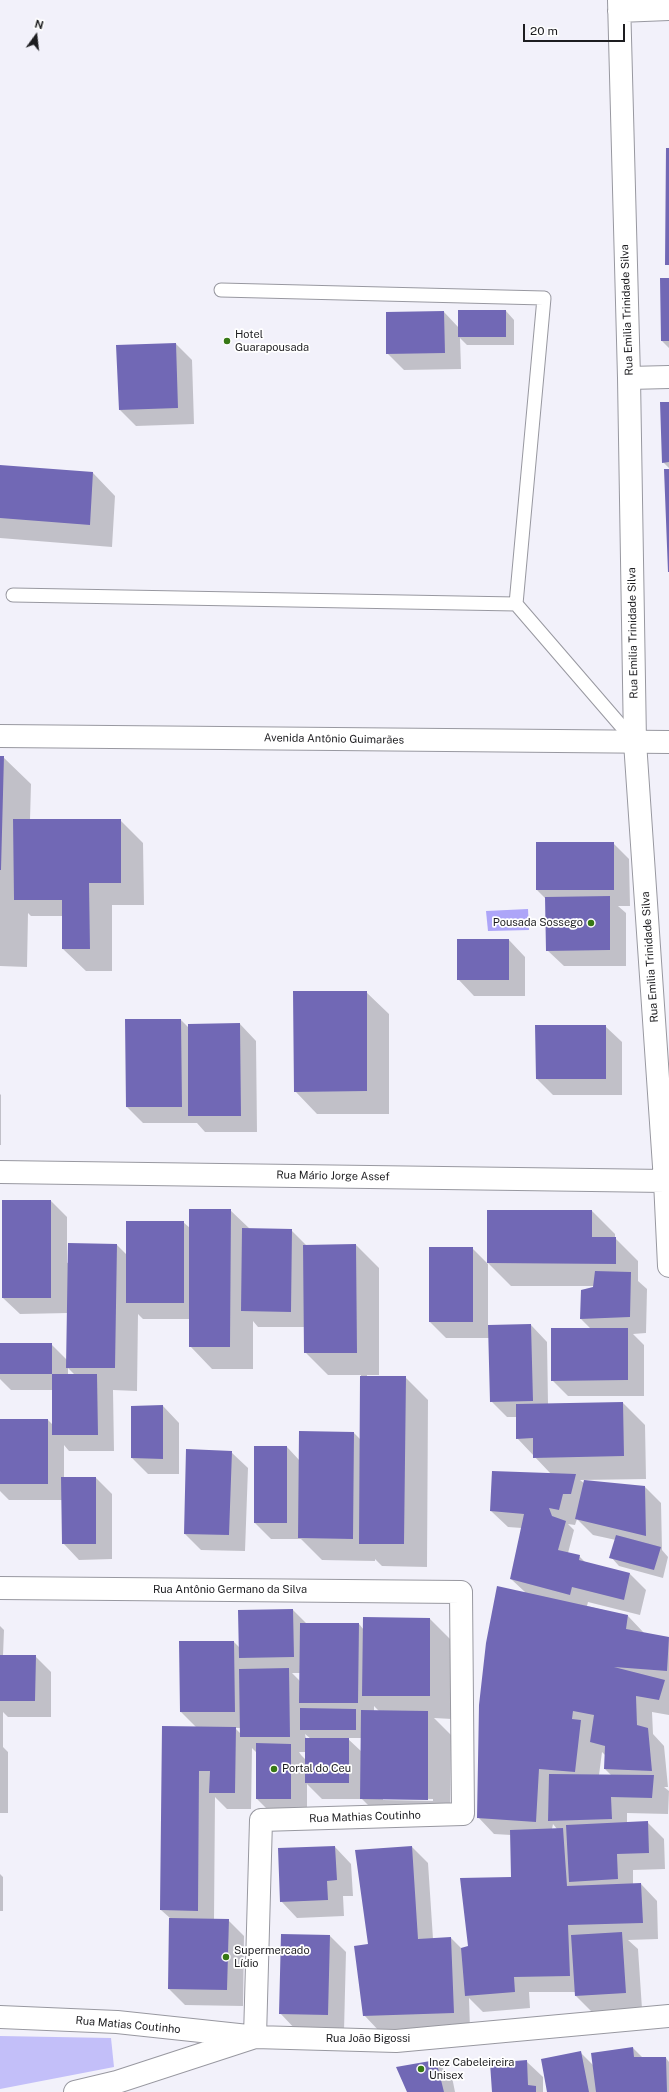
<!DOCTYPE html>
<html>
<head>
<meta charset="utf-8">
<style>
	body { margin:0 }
	#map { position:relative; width:669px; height:2092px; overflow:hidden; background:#f2f1fa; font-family:"Public Sans",sans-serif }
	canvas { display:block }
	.north { position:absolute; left:16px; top:16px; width:40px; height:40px; -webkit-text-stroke:3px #fff; paint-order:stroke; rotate:15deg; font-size:11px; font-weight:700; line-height:16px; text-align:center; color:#1d1d20 }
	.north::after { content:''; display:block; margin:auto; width:14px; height:18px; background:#1d1d20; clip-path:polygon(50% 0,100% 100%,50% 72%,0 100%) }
	.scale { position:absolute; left:523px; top:24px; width:102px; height:18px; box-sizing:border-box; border:2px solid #1d1d20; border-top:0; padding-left:5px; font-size:12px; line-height:14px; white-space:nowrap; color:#1d1d20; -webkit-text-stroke:3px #fff; paint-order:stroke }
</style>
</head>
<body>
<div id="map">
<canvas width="669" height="2092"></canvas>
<div class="north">N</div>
<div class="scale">20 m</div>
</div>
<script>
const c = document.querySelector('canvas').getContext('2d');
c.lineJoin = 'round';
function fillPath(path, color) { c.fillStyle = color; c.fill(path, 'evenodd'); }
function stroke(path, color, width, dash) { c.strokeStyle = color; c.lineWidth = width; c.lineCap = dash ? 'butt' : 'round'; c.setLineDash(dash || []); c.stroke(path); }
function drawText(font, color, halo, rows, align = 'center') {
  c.font = font + ' "Public Sans",sans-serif'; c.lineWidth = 3.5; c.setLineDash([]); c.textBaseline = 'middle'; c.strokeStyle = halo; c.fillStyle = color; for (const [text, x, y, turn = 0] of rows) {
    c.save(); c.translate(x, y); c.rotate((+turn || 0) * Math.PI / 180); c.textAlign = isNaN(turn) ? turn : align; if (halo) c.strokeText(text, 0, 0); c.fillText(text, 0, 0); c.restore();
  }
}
const green = new Path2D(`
	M 0,2036 L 111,2038 L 114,2067 L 0,2089 Z`);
const water = new Path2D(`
	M 528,909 L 529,930 L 488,931 L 486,911 Z`);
const shadow = new Path2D(`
	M 669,279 L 669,348 L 662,341 Z
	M 506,311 L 514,320 L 514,345 L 467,345 L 460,338 L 461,369 L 404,370 L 387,353 L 444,312 L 459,328 Z
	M 176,344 L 192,360 L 194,424 L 136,426 L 120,410 Z
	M 669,403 L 669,468 L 663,462 Z
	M 0,466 L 93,473 L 115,496 L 112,547 L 0,538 Z
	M 0,757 L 3,757 L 31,784 L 30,820 L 120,820 L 143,843 L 144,905 L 112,905 L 112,971 L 86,971 L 63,949 L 63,916 L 31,916 L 28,913 L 27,967 L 0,966 Z
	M 537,843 L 613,843 L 629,859 L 630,906 L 618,906 L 626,913 L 626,966 L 564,966 L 547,950 L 546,899 L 537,890 Z
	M 509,940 L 525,957 L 525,996 L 474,996 L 458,979 Z
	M 366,992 L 389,1014 L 389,1114 L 317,1114 L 295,1091 Z
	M 126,1020 L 181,1020 L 189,1028 L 240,1024 L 256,1041 L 257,1132 L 205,1132 L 197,1123 L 143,1123 L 127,1107 Z
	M 605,1026 L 622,1042 L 622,1095 L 553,1095 L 537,1079 Z
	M 0,1094 L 1,1095 L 1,1145 L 0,1145 Z
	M 51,1201 L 67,1217 L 67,1263 L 117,1245 L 127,1255 L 183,1222 L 190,1228 L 230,1210 L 250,1229 L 291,1230 L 307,1246 L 356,1245 L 379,1268 L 379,1375 L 367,1375 L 367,1377 L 405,1377 L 428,1400 L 427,1567 L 382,1566 L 375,1559 L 375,1561 L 322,1560 L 301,1539 L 271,1539 L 255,1523 L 287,1447 L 300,1461 L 354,1433 L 361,1440 L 361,1375 L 328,1375 L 305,1352 L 305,1327 L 258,1327 L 253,1321 L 253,1369 L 212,1369 L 190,1346 L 190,1319 L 143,1319 L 138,1314 L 137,1391 L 113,1390 L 114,1451 L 69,1451 L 64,1445 L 64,1478 L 96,1478 L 112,1494 L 112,1559 L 79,1560 L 63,1543 L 62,1500 L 9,1500 L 0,1491 L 0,1420 L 48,1420 L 53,1425 L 53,1390 L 11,1390 L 0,1379 L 0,1344 L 51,1344 L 67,1360 L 68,1313 L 20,1314 L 3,1298 ZM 68,1368 L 75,1375 L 68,1375 Z
	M 488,1211 L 592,1211 L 615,1234 L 615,1238 L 638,1261 L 638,1281 L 647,1289 L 646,1333 L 633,1334 L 644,1345 L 644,1396 L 568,1396 L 552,1380 L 591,1329 L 581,1319 L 582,1291 L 594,1288 L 594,1286 L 511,1286 L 488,1263 L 488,1326 L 531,1325 L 547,1342 L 548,1404 L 623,1403 L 645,1425 L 646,1479 L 580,1480 L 585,1484 L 645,1487 L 661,1503 L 662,1550 L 668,1557 L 663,1578 L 619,1566 L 611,1557 L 616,1540 L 593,1535 L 577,1519 L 575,1525 L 568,1524 L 574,1530 L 568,1553 L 579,1556 L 586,1563 L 630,1574 L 646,1590 L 640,1615 L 588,1602 L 587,1606 L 628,1616 L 644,1633 L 669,1638 L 669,1715 L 652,1712 L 653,1734 L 664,1746 L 668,1787 L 664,1787 L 669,1791 L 668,1814 L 627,1813 L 627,1823 L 647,1822 L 664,1839 L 665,1869 L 633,1870 L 633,1884 L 641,1884 L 657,1901 L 658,1939 L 628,1940 L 638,1949 L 642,2009 L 592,2012 L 576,1996 L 576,1992 L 529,1992 L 530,2008 L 483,2012 L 469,1998 L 470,2029 L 380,2032 L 364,2015 L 369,1945 L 412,1847 L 428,1863 L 433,1939 L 451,1938 L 462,1949 L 469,1947 L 512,1878 L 511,1835 L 494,1834 L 478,1817 L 525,1592 L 511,1579 L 522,1528 L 508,1527 L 491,1511 L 551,1474 L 517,1438 L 517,1417 L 507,1417 L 491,1401 L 489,1338 L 446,1338 L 430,1322 L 472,1248 L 488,1264 ZM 602,1752 L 606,1756 L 605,1769 L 612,1776 L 599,1775 ZM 553,1824 L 557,1829 L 552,1829 Z
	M 163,1406 L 179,1423 L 179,1474 L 148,1474 L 132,1458 L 132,1407 Z
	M 231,1452 L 248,1468 L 245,1551 L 201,1550 L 185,1534 Z
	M 293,1610 L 307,1624 L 359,1624 L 364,1630 L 430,1619 L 453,1642 L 452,1719 L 434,1718 L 451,1735 L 450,1822 L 384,1821 L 362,1799 L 322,1799 L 307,1784 L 307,1815 L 273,1815 L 257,1799 L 257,1753 L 252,1748 L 251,1809 L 227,1809 L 215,1797 L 214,1920 L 228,1920 L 244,1936 L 243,2006 L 185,2005 L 169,1989 L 170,1918 L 161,1910 L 197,1728 L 181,1712 L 234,1642 L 240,1648 ZM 292,1673 L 301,1673 L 301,1682 ZM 374,1706 L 380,1712 L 374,1712 ZM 235,1728 L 241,1728 L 241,1734 ZM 305,1734 L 311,1739 L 306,1739 ZM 347,1738 L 362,1738 L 362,1752 ZM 299,1752 L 306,1752 L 306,1760 L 301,1755 ZM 383,1798 L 433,1799 L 433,1801 L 383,1800 Z
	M 0,1626 L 4,1630 L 3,1656 L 35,1656 L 51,1672 L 51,1717 L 8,1717 L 3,1712 L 3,1747 L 8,1752 L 8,1813 L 0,1813 Z
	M 335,1847 L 351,1864 L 353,1896 L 343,1896 L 344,1916 L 297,1918 L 281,1901 L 279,1849 Z
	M 0,1874 L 3,1877 L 3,1911 L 0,1911 Z
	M 330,1936 L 346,1952 L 344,2031 L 296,2030 L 280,2013 Z
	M 633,2048 L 643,2058 L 666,2058 L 669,2062 L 669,2092 L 548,2092 L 580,2052 L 594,2066 Z
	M 435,2061 L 452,2077 L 455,2092 L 409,2092 Z
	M 526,2061 L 543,2077 L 543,2092 L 493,2092 Z`);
const building = new Path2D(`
	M 666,148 L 669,148 L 669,265 L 665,265 Z
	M 660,278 L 669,278 L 669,341 L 661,341 Z
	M 458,310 L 506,310 L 506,337 L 458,337 Z
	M 444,311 L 445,353 L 386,354 L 386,312 Z
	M 176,343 L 178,408 L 119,410 L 116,345 Z
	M 660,402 L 669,402 L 669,462 L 662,463 Z
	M 0,465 L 93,472 L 90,525 L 0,518 Z
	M 664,469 L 669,469 L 669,572 L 668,572 Z
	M 0,756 L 4,756 L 1,870 L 0,870 Z
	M 13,819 L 121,819 L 121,883 L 89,883 L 90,949 L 62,949 L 62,900 L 14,900 Z
	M 536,842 L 614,842 L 614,890 L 536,890 Z
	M 610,896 L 610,950 L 546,951 L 545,897 Z
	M 457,939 L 509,939 L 509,980 L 457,980 Z
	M 293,991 L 367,991 L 367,1091 L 294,1092 Z
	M 125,1019 L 181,1019 L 182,1107 L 126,1107 Z
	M 240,1023 L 241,1116 L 188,1116 L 188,1024 Z
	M 535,1025 L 606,1025 L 606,1079 L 536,1079 Z
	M 2,1200 L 51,1200 L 51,1298 L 2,1298 Z
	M 189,1209 L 231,1209 L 230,1347 L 189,1347 Z
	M 487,1210 L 592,1210 L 592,1237 L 616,1237 L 616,1264 L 487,1263 Z
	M 126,1221 L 184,1221 L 184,1303 L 126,1303 Z
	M 242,1228 L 292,1229 L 291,1312 L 241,1311 Z
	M 68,1243 L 117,1244 L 115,1368 L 66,1368 Z
	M 356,1244 L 357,1353 L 304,1353 L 303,1245 Z
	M 429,1247 L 473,1247 L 473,1322 L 429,1322 Z
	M 595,1271 L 631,1272 L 630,1317 L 580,1319 L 581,1290 L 593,1287 Z
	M 531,1324 L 533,1401 L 490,1402 L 488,1325 Z
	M 551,1328 L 628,1328 L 628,1380 L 551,1381 Z
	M 0,1343 L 52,1343 L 52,1374 L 0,1374 Z
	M 52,1374 L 97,1374 L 98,1435 L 52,1435 Z
	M 360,1376 L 406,1376 L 404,1544 L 359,1544 Z
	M 623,1402 L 624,1456 L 533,1458 L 533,1438 L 516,1439 L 516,1404 Z
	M 163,1405 L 163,1459 L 131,1458 L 131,1406 Z
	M 0,1419 L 48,1419 L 48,1484 L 0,1484 Z
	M 299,1431 L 354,1432 L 353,1539 L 298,1538 Z
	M 254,1446 L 287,1446 L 287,1523 L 254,1523 Z
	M 186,1449 L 232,1451 L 229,1535 L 184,1534 Z
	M 492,1471 L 576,1474 L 571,1494 L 563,1494 L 559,1510 L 549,1508 L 552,1516 L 566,1521 L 558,1550 L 580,1555 L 579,1560 L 630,1573 L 624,1600 L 572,1587 L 570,1595 L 510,1579 L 524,1514 L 490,1511 Z
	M 61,1477 L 96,1477 L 96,1544 L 62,1544 Z
	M 584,1480 L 645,1486 L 646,1536 L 575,1519 Z
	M 616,1535 L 661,1547 L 654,1570 L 609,1558 Z
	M 497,1586 L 628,1615 L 626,1629 L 669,1637 L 667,1671 L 614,1667 L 665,1680 L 659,1700 L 636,1696 L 637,1725 L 648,1728 L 652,1771 L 604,1769 L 605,1746 L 590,1742 L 594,1715 L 573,1711 L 572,1719 L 581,1720 L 575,1772 L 539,1769 L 536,1822 L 477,1818 L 479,1705 L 486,1643 Z
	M 293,1609 L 294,1657 L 239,1658 L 238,1610 Z
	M 363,1617 L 430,1618 L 430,1696 L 362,1696 Z
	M 300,1623 L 359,1623 L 358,1703 L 299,1703 Z
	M 179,1641 L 234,1641 L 235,1712 L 180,1712 Z
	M 0,1655 L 36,1655 L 35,1701 L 0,1701 Z
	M 289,1668 L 290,1737 L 240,1737 L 239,1669 Z
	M 300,1708 L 356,1709 L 356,1730 L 300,1730 Z
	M 361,1710 L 428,1711 L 428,1800 L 360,1799 Z
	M 162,1726 L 236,1727 L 235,1793 L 209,1793 L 210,1771 L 199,1771 L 198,1911 L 160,1910 Z
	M 305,1738 L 349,1738 L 349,1783 L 305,1783 Z
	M 256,1743 L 291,1744 L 291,1799 L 256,1799 Z
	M 549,1774 L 654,1775 L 652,1798 L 611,1797 L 612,1819 L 548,1821 Z
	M 648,1821 L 649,1853 L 617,1854 L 618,1879 L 569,1882 L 566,1825 Z
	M 563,1828 L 567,1886 L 641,1883 L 643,1923 L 568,1925 L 570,1976 L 514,1977 L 515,1992 L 465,1996 L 461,1948 L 468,1946 L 460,1878 L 511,1877 L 510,1830 Z
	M 335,1846 L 337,1880 L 327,1881 L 328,1900 L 280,1902 L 278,1848 Z
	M 412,1846 L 418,1939 L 451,1937 L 454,2013 L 363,2016 L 354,1946 L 368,1944 L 355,1850 Z
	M 169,1918 L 229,1919 L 227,1990 L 168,1989 Z
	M 622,1932 L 626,1993 L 575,1996 L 571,1935 Z
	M 281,1934 L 330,1935 L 328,2015 L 279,2014 Z
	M 633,2047 L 634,2057 L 666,2057 L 667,2092 L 596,2092 L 591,2053 Z
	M 581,2051 L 589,2092 L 547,2092 L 541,2059 Z
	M 436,2060 L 444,2092 L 407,2092 L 396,2067 Z
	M 527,2060 L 528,2085 L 536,2086 L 536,2092 L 492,2092 L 490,2063 Z`);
const service = new Path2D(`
	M 13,595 L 516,604 L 544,298 L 221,290
	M 516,604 L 635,742`);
const minor = new Path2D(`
	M 619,0 L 629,378 L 635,742 L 665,1181 L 669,1266
	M 619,11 L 669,9
	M 629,378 L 669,377
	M 0,1172 L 665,1181
	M 0,1588 L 461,1592 L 463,1814 L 261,1820 L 255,2037
	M 0,2017 L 117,2022 L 248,2036
	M 75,2092 L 117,2082 L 255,2037 L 396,2041 L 669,2016`);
const tertiary = new Path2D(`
	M 0,736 L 669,742`);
const markers = [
	[227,341,4,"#377815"],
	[591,923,4,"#377815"],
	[274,1769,4,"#377815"],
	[226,1957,4,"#377815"],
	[421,2069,4,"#377815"]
];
const streetNames = [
	["Rua Emilia Trinidade Silva",627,310,-92],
	["Rua Emilia Trinidade Silva",633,633,-91],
	["Avenida Antônio Guimarães",334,739,1],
	["Rua Emilia Trinidade Silva",650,957,-94],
	["Rua Mário Jorge Assef",333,1176,1],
	["Rua Antônio Germano da Silva",230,1590],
	["Rua Mathias Coutinho",365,1817,-2],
	["Rua Matias Coutinho",128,2025,5],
	["Rua João Bigossi",368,2039]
];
const poiNames = [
	["Hotel",235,335],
	["Guarapousada",235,348],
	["Pousada Sossego",583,923,"right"],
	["Portal do Ceu",282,1769],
	["Supermercado",234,1951],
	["Lídio",234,1964],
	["Inez Cabeleireira",429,2063],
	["Unisex",429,2076]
];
fillPath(green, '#c3bff9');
fillPath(water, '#ada5f8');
fillPath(shadow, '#0003');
fillPath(building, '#7168b5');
stroke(service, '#9898a0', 15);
stroke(minor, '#9898a0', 24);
stroke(tertiary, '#9898a0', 24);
stroke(service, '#fff', 13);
stroke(minor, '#fff', 22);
stroke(tertiary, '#fff', 22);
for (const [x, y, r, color] of markers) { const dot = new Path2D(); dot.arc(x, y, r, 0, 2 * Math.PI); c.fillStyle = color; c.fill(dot); stroke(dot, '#fff', 1.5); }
drawText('11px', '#1d1d20', '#fff', streetNames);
drawText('11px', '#1d1d20', '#fff', poiNames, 'left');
</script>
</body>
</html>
